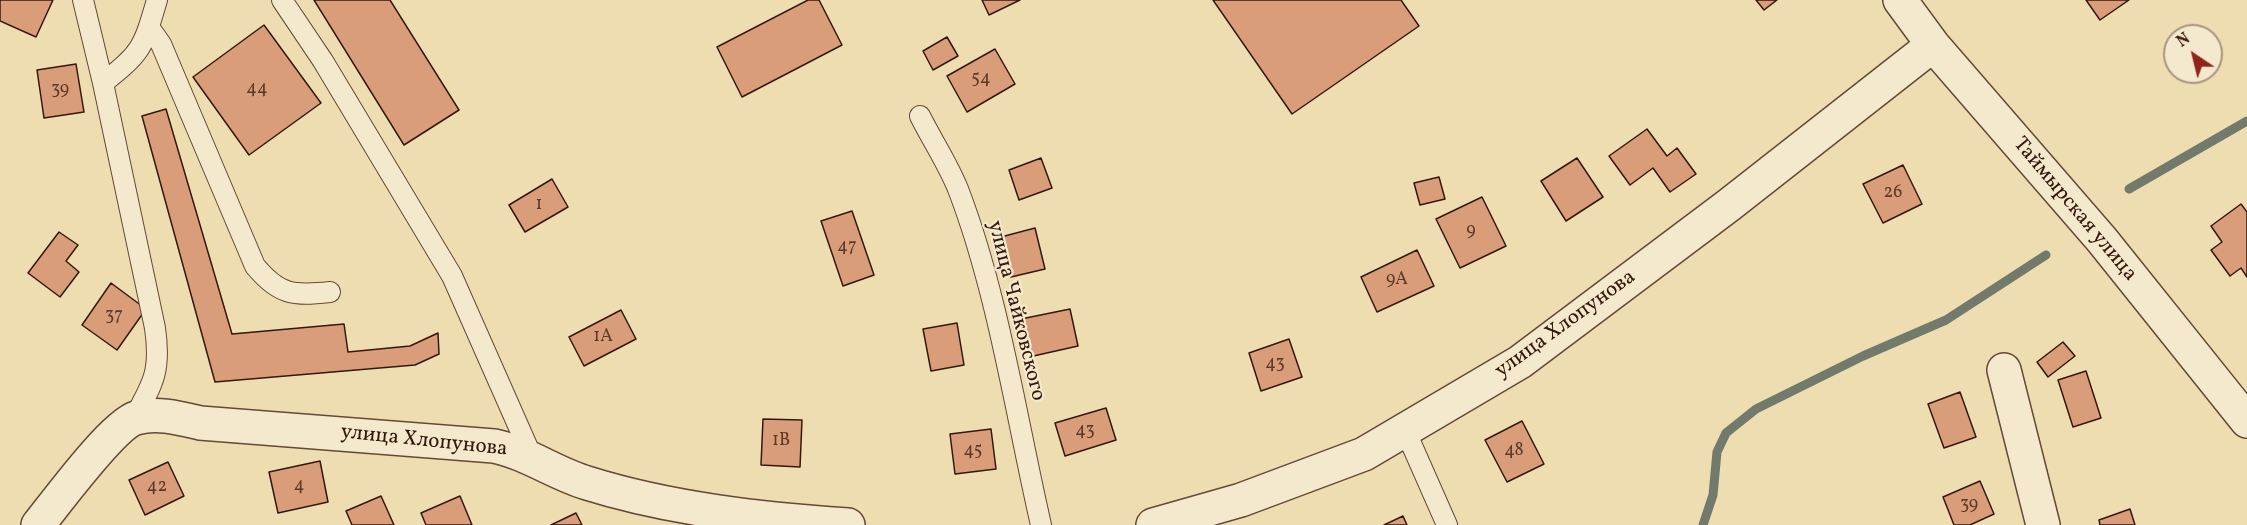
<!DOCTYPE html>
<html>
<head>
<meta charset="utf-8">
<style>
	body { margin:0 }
	#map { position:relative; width:2247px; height:525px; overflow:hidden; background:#eeddb1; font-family:Vollkorn,serif }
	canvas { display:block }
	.north { position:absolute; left:2163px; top:24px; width:60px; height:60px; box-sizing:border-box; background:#f4e9cc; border:2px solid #a89580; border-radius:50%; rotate:325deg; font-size:16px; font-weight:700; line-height:24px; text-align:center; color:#35180d }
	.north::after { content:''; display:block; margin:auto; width:21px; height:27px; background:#8f2418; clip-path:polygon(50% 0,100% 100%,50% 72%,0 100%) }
</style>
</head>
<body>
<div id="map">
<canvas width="2247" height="525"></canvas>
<div class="north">N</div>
</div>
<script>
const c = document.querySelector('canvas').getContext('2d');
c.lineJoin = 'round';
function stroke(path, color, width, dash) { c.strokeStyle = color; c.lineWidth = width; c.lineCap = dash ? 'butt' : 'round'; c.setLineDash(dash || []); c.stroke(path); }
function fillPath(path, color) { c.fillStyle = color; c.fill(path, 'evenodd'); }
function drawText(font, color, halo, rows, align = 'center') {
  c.font = font + ' Vollkorn,serif'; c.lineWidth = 4.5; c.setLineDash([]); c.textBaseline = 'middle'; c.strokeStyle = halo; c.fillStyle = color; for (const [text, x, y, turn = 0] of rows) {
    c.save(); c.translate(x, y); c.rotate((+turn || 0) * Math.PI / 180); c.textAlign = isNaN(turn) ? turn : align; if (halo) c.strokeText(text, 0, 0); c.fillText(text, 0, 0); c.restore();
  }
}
const stream = new Path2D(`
	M 2129,189 L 2247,121
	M 1703,525 L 1713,495 L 1717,452 L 1726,433 L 1756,409 L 1863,356 L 1946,320 L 2046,255`);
const building = new Path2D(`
	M 0,0 L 53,0 L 36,37 L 0,21 Z
	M 314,0 L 390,0 L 459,110 L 404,145 Z
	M 808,0 L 819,0 L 842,45 L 742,97 L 717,47 Z
	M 982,0 L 1020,0 L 989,15 Z
	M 1213,0 L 1401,0 L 1419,26 L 1292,114 Z
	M 1756,0 L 1777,0 L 1764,10 Z
	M 2086,0 L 2129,0 L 2100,20 Z
	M 264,25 L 321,103 L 249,155 L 193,77 Z
	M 947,37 L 958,56 L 933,70 L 923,51 Z
	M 995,49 L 1015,84 L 967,112 L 947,76 Z
	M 76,64 L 84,112 L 44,118 L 37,70 Z
	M 166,109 L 232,334 L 344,324 L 348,352 L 410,346 L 438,333 L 439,354 L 415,365 L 215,382 L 142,116 Z
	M 1647,129 L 1667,156 L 1677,148 L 1696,174 L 1670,192 L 1653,168 L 1630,185 L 1609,156 Z
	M 1041,158 L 1052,188 L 1019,200 L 1009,170 Z
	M 1577,158 L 1603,197 L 1566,221 L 1541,181 Z
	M 1903,165 L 1922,204 L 1883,223 L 1863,184 Z
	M 1439,177 L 1445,199 L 1420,205 L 1414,183 Z
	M 552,179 L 568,207 L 525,232 L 509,205 Z
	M 1482,197 L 1506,246 L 1460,268 L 1436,219 Z
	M 2241,204 L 2247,212 L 2247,277 L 2241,268 L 2230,276 L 2211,250 L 2222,242 L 2211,226 Z
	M 852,211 L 874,275 L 843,286 L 821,221 Z
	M 1035,228 L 1045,269 L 1011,277 L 1001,237 Z
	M 59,232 L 78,245 L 66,261 L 79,272 L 60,297 L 28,273 Z
	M 1417,250 L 1434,286 L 1377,312 L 1361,277 Z
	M 111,283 L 146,309 L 117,350 L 82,325 Z
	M 1070,309 L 1078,346 L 1029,357 L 1021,319 Z
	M 621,310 L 636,339 L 584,366 L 569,337 Z
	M 957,323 L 964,365 L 931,371 L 923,329 Z
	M 1289,339 L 1302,377 L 1261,391 L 1249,353 Z
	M 2063,342 L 2075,356 L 2048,377 L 2037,362 Z
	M 2086,371 L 2101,418 L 2073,427 L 2058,380 Z
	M 1960,392 L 1976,437 L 1944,448 L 1928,404 Z
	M 1106,408 L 1116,440 L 1065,456 L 1055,423 Z
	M 763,419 L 802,420 L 800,467 L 761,465 Z
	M 1522,421 L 1544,464 L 1507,482 L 1485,440 Z
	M 991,429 L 996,469 L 955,474 L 950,434 Z
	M 320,461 L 328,502 L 278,513 L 269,472 Z
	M 168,462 L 184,496 L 145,515 L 129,480 Z
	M 1980,481 L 1994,514 L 1970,525 L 1954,525 L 1943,497 Z
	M 381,496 L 394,525 L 352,525 L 346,511 Z
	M 460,496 L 472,525 L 426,525 L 421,513 Z
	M 2130,509 L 2135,525 L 2100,525 L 2099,520 Z
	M 576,513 L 582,525 L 551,525 Z
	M 1403,516 L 1407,525 L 1384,525 Z`);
const lane = new Path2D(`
	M 83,0 L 103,83 L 155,328 C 161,370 154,382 134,418
	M 282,0 L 323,61 L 452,276 L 532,457
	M 149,27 L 161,44 L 255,266 C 279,295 293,296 330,292
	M 103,83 C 142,52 143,48 157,0
	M 920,116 C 932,140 948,164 958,189 C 998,293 1016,416 1041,525
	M 1406,432 L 1447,525`);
const street = new Path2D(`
	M 1900,0 L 1933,45 L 2102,240 L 2247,421
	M 2004,370 L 2043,525
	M 38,525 C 55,504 113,425 136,418 C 157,412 179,418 200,423 L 494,446 C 528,453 554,473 587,483 C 670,509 761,519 848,525
	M 1153,525 L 1241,500 L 1364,454 L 1520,362 L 1729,205 L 1933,45`);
const numberNames = [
	["54",981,80],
	["44",257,90],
	["39",60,91],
	["26",1893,194],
	["1",539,206],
	["9",1471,232],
	["47",847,248],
	["9А",1397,281],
	["37",114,317],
	["1А",603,338],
	["43",1275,365],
	["43",1085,432],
	["1В",781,442],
	["45",973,452],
	["48",1514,452],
	["4",299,487],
	["42",157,488],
	["39",1969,506]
];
const streetNames = [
	["Таймырская улица",2074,210,50],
	["улица Чайковского",1015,311,76],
	["улица Хлопунова",1566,325,-36],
	["улица Хлопунова",424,442,6]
];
stroke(stream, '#717a6b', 9);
fillPath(building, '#d99d79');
stroke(building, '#35180d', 1.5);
stroke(lane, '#634936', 22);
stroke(street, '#634936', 36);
stroke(lane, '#f4e9cc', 20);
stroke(street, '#f4e9cc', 33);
drawText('18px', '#5e3928', null, numberNames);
drawText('21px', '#35180d', '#f4e9cc', streetNames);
</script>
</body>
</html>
